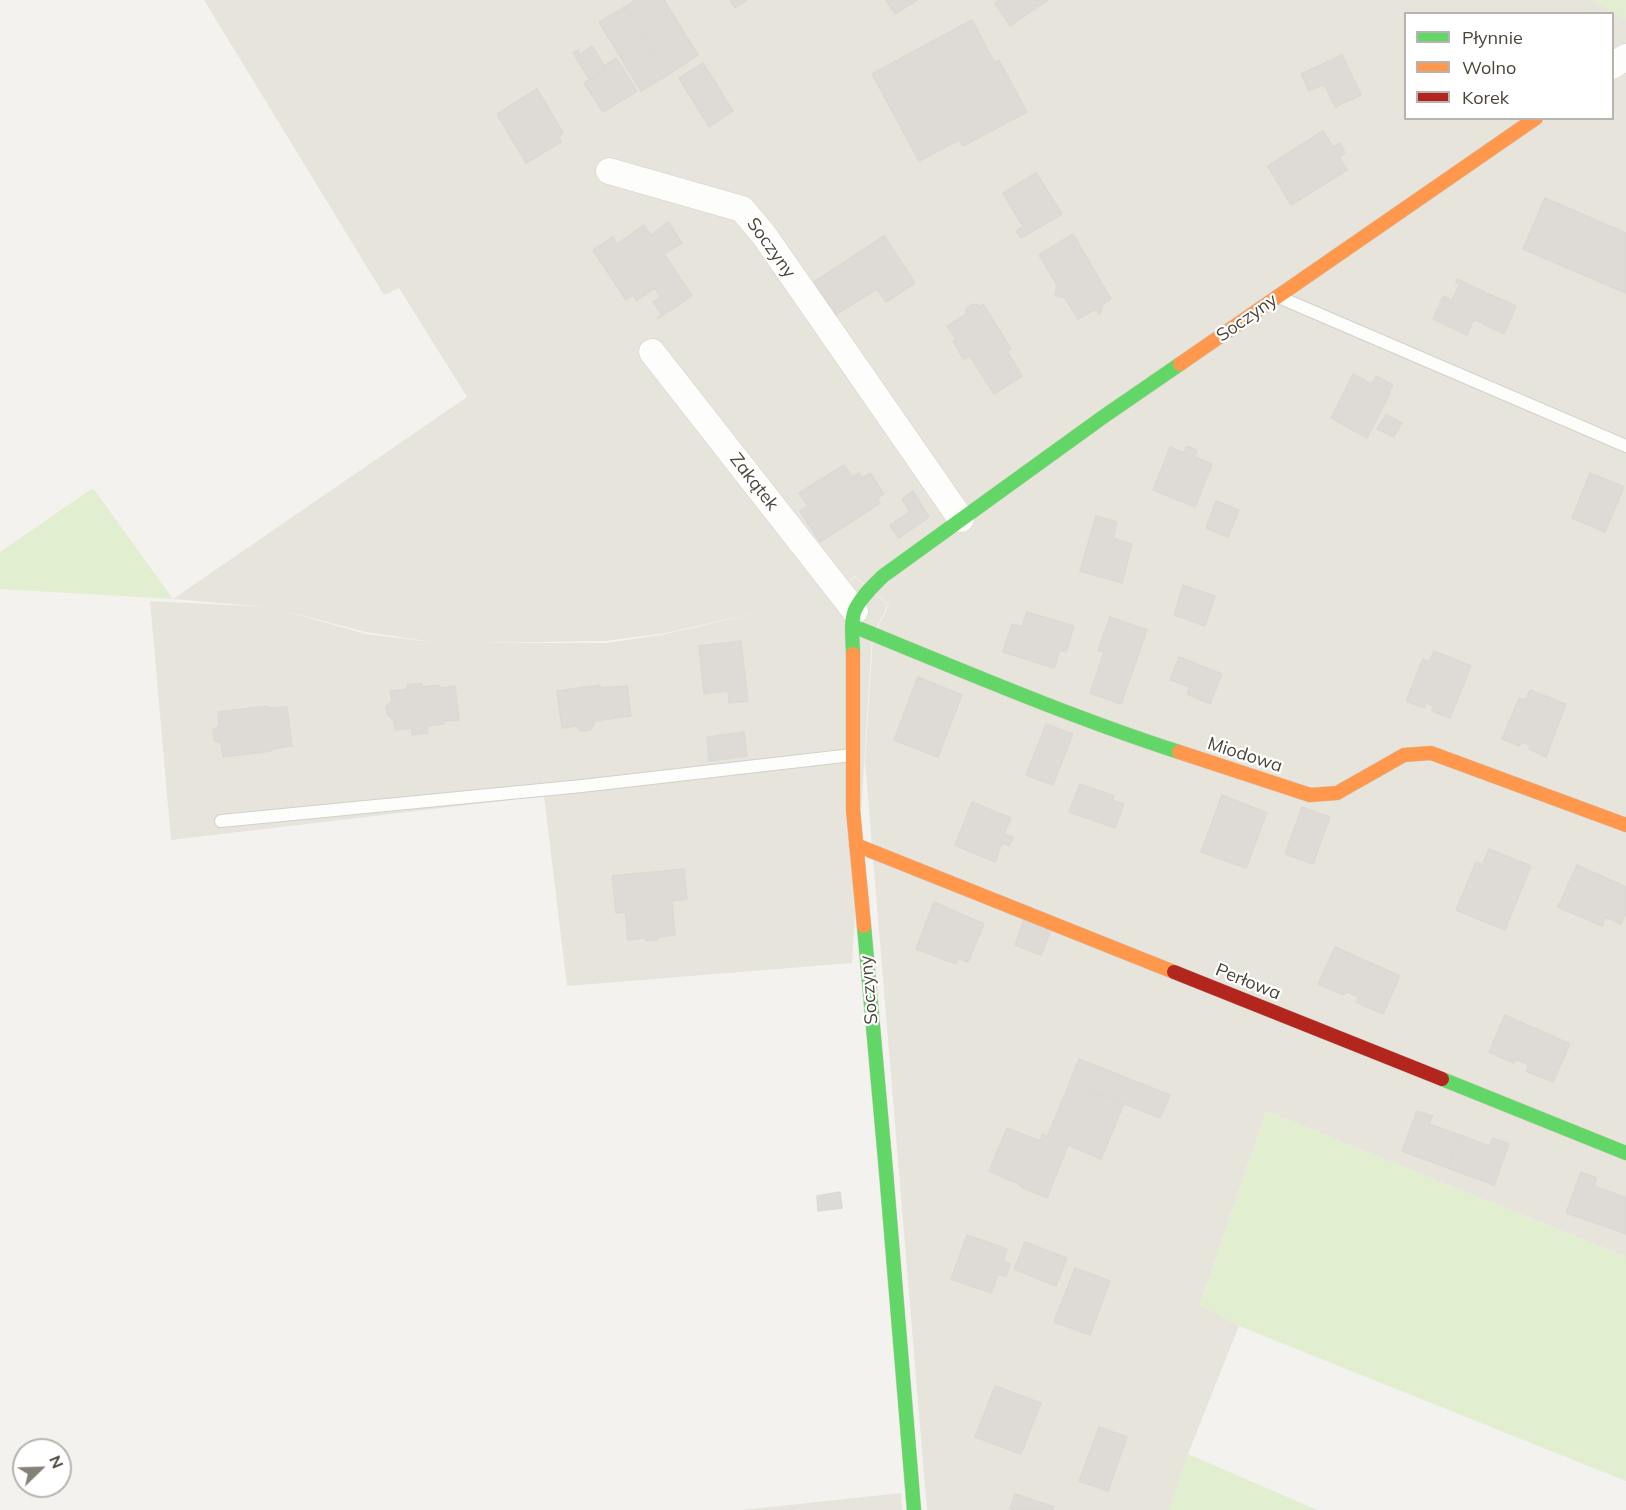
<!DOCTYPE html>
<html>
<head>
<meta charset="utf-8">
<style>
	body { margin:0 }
	#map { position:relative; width:1626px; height:1510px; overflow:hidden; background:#f4f2ee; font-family:Mulish,sans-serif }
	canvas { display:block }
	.legend { position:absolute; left:1404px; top:12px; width:210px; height:108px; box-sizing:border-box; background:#fff; border:2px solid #b7b4b0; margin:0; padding:8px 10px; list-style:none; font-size:18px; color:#4b4439 }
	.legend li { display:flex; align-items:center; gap:12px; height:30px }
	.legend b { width:30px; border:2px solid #b7b4b0 }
	.north { position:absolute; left:12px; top:1438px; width:60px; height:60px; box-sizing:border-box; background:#fff; border:2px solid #b7b4b0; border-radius:50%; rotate:67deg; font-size:16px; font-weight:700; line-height:24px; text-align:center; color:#4b4439 }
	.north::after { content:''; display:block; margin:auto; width:21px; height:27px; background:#868178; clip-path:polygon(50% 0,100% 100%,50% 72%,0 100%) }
</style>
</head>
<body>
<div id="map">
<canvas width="1626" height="1510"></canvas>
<ul class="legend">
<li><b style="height:8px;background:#63d668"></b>Płynnie</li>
<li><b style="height:8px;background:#ff974d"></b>Wolno</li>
<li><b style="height:8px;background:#b3261e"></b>Korek</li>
</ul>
<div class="north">N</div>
</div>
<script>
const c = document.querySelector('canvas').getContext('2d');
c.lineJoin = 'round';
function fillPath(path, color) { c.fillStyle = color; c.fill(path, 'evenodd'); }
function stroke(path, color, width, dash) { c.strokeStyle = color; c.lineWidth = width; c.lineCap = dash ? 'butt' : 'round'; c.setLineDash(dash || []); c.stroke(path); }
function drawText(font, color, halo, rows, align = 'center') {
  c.font = font + ' Mulish,sans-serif'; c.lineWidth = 4.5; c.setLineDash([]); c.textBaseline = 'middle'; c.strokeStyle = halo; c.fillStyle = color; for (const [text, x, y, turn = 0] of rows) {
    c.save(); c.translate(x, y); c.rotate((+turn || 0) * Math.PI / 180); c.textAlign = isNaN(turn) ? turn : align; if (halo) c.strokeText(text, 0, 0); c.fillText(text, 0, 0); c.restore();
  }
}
const residential = new Path2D(`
	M 204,0 L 1592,0 L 1626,19 L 1626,1257 L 1266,1111 L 1200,1305 L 1239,1326 L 1188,1454 L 1169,1510 L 927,1510 L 865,762 L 873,637 L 889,605 L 855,576 L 834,593 L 855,577 L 888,605 L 872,637 L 852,963 L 567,986 L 544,796 L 171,840 L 150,601 L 266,607 L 173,599 L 467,397 L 399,288 L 384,295 ZM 1406,14 L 1612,14 L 1612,118 L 1406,118 ZM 777,608 L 666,634 L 606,643 L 476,643 L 605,641 L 666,633 ZM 277,609 L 366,632 L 440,643 L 366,634 Z
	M 901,1493 L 902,1510 L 742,1510 Z`);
const green = new Path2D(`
	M 1592,0 L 1626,0 L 1626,19 Z
	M 93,488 L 173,599 L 0,589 L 0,552 Z
	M 1266,1111 L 1626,1257 L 1626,1481 L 1239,1326 L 1200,1306 Z
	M 1188,1454 L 1317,1510 L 1169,1510 Z`);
const building = new Path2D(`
	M 635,0 L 664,0 L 698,55 L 668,75 L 625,7 Z
	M 730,0 L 747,0 L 735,8 Z
	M 886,0 L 917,0 L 895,14 Z
	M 1000,0 L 1048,0 L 1010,26 L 995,3 Z
	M 625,7 L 668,75 L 641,91 L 599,22 Z
	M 972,20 L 995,63 L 999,60 L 1027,112 L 963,146 L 959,140 L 919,161 L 872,74 Z
	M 592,46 L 606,69 L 590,80 L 573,53 L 578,50 L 580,54 Z
	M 1342,55 L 1361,95 L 1335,107 L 1324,84 L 1309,91 L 1301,74 Z
	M 616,58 L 637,91 L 603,112 L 584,83 L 606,69 L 604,66 Z
	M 703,63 L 733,111 L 709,127 L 679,78 Z
	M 537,89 L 563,133 L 558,136 L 561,142 L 526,163 L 497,114 Z
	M 1323,131 L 1333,147 L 1340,143 L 1345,153 L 1339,157 L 1347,170 L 1291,205 L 1268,166 Z
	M 1036,173 L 1062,214 L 1021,238 L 1016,231 L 1023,227 L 1003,193 Z
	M 1545,198 L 1626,233 L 1626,293 L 1523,249 Z
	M 668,222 L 682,243 L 664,254 L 692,296 L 659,318 L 658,317 L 662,315 L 653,302 L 661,297 L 655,288 L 637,301 L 633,295 L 626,300 L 593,250 L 613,237 L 617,244 L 644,225 L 651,235 Z
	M 1073,234 L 1111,299 L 1103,304 L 1100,314 L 1098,313 L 1099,311 L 1094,310 L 1078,319 L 1065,298 L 1055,295 L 1057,285 L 1039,255 Z
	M 884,236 L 915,283 L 886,302 L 877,289 L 835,315 L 814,282 Z
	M 1457,279 L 1491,295 L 1479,322 L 1474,319 L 1467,335 L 1433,319 L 1443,296 L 1452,300 L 1460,284 L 1456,283 Z
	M 1491,295 L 1516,306 L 1504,334 L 1479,322 Z
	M 973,304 L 980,306 L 983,304 L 1011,349 L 1007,351 L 1022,376 L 994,394 L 970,356 L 964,360 L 953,341 L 956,339 L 947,326 L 965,315 L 967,308 Z
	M 1353,374 L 1372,384 L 1376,376 L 1393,385 L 1389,392 L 1390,393 L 1367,438 L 1331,418 Z
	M 1386,415 L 1402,423 L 1394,437 L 1377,429 Z
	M 1187,446 L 1197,450 L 1195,457 L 1212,464 L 1195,507 L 1153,490 L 1170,447 L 1184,453 Z
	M 844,465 L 852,477 L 859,473 L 862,478 L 870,473 L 884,494 L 877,498 L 880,503 L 820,542 L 800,511 L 808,506 L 799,493 Z
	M 1590,473 L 1624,487 L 1605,532 L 1572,518 Z
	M 913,491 L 929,517 L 899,538 L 890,525 L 910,511 L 902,499 Z
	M 1216,501 L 1239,510 L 1228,537 L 1206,528 Z
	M 1096,516 L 1117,522 L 1113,538 L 1132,544 L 1122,583 L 1080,571 Z
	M 1183,585 L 1215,596 L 1205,626 L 1174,615 Z
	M 1027,612 L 1074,626 L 1066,652 L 1060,650 L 1054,668 L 1003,652 L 1012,624 L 1022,627 Z
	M 1110,617 L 1147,630 L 1121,704 L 1090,693 L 1104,652 L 1098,650 Z
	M 741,641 L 748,701 L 729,703 L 728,691 L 704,694 L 699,646 Z
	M 1434,651 L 1471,666 L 1450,718 L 1432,711 L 1434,706 L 1426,703 L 1424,708 L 1406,701 L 1423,659 L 1429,662 Z
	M 1179,657 L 1222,674 L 1210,704 L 1187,694 L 1190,687 L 1170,680 Z
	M 918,677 L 962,695 L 938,757 L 894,740 Z
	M 422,683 L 422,687 L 439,685 L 440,688 L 455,686 L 459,720 L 444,721 L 444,724 L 427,726 L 428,733 L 412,735 L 412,728 L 395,730 L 394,721 L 388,715 L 386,707 L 392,700 L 390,691 L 407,689 L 407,685 Z
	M 600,685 L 600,688 L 627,686 L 631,716 L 594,721 L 594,725 L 590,730 L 581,731 L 577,726 L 562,728 L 557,691 Z
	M 1530,690 L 1566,704 L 1546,757 L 1529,749 L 1530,745 L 1522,742 L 1520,746 L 1502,739 L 1519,698 L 1525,700 Z
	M 267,706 L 268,708 L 287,707 L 292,746 L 272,749 L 272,751 L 223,757 L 221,743 L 214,740 L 213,730 L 219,726 L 218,712 Z
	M 1046,724 L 1073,734 L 1053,785 L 1026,775 Z
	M 744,732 L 747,756 L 709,761 L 707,737 Z
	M 1080,784 L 1114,796 L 1112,800 L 1124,804 L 1115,828 L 1069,812 Z
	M 1222,795 L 1267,813 L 1246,868 L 1201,852 Z
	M 972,802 L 1011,818 L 1004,834 L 1013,837 L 1009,846 L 1002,843 L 995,862 L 955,845 Z
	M 1302,807 L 1330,817 L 1313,864 L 1285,854 Z
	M 1489,849 L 1531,866 L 1505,930 L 1456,910 L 1476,862 L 1482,865 Z
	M 1577,865 L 1626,887 L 1626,913 L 1621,924 L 1606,917 L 1602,926 L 1558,907 Z
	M 684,869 L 687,899 L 672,901 L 675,935 L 659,937 L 656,940 L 647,941 L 644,938 L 628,940 L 625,912 L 616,913 L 612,876 Z
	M 934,902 L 984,924 L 968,962 L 958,958 L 956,964 L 916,949 Z
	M 1026,914 L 1052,928 L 1041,955 L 1015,945 Z
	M 1335,947 L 1400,976 L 1383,1014 L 1356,1002 L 1359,997 L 1345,991 L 1344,995 L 1318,984 Z
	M 1505,1015 L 1570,1044 L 1553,1082 L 1526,1071 L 1529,1065 L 1515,1059 L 1514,1063 L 1489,1052 Z
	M 1079,1059 L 1170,1095 L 1160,1118 L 1070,1082 Z
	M 1070,1082 L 1124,1104 L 1101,1159 L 1068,1145 L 1047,1198 L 1021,1187 L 1021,1185 L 989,1171 L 1007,1128 L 1040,1141 L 1043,1134 L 1047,1137 Z
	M 1417,1111 L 1433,1116 L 1429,1124 L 1460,1135 L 1448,1168 L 1402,1151 Z
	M 1460,1135 L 1490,1146 L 1493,1138 L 1509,1144 L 1494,1185 L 1448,1168 Z
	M 1581,1172 L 1597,1178 L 1594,1186 L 1624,1197 L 1613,1229 L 1566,1213 Z
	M 840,1192 L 842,1208 L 818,1211 L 817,1196 Z
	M 1624,1197 L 1626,1197 L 1626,1234 L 1613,1229 Z
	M 967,1235 L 1007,1249 L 1003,1261 L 1010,1264 L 1006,1277 L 998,1274 L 991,1293 L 951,1279 Z
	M 1025,1242 L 1067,1258 L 1056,1286 L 1014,1269 Z
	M 1075,1268 L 1110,1281 L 1090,1335 L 1054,1322 Z
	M 995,1386 L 1041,1403 L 1021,1454 L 975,1437 Z
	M 1099,1427 L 1127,1437 L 1108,1491 L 1079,1481 Z
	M 1015,1494 L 1054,1507 L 1053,1510 L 1014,1510 L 1010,1508 Z`);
const lane = new Path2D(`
	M 1281,298 L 1626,446
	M 221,821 L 582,786 L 852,755`);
const street = new Path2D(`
	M 1612,66 L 1626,57
	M 609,171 L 742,209 L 764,235 L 961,519
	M 652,352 L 855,611`);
const fast = new Path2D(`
	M 853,626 C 961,670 1068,716 1179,752
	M 853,654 C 853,641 850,623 855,610 C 861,597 873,586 883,576 L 1103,417 L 1180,364
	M 864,926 L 886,1171 L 914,1510
	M 1442,1079 L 1626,1153`);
const slow = new Path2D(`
	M 1180,364 L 1536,118
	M 853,654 L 853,810 L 864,926
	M 1179,752 L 1310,795 L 1337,793 L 1404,755 L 1431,753 L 1626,825
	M 856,845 L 1174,972`);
const jam = new Path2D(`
	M 1174,972 L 1442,1079`);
const streetNames = [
	["Soczyny",771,248,54],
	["Soczyny",1247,318,-35],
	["Zakątek",754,482,52],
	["Miodowa",1245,755,18],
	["Perłowa",1248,982,22],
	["Soczyny",869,990,-95]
];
fillPath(residential, '#e7e4dc');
fillPath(green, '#e1eecf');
fillPath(building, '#dedbd6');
stroke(building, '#dcd9d4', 1.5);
stroke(lane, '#d2d0cb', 14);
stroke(street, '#d2d0cb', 27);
stroke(fast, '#d3cfc5', 15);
stroke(slow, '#d3cfc5', 15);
stroke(jam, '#d3cfc5', 15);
stroke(lane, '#fdfdfc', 12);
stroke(street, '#fdfdfc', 26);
stroke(fast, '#63d668', 14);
stroke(slow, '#ff974d', 14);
stroke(jam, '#b3261e', 14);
drawText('18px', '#4b4439', '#fff', streetNames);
</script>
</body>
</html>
